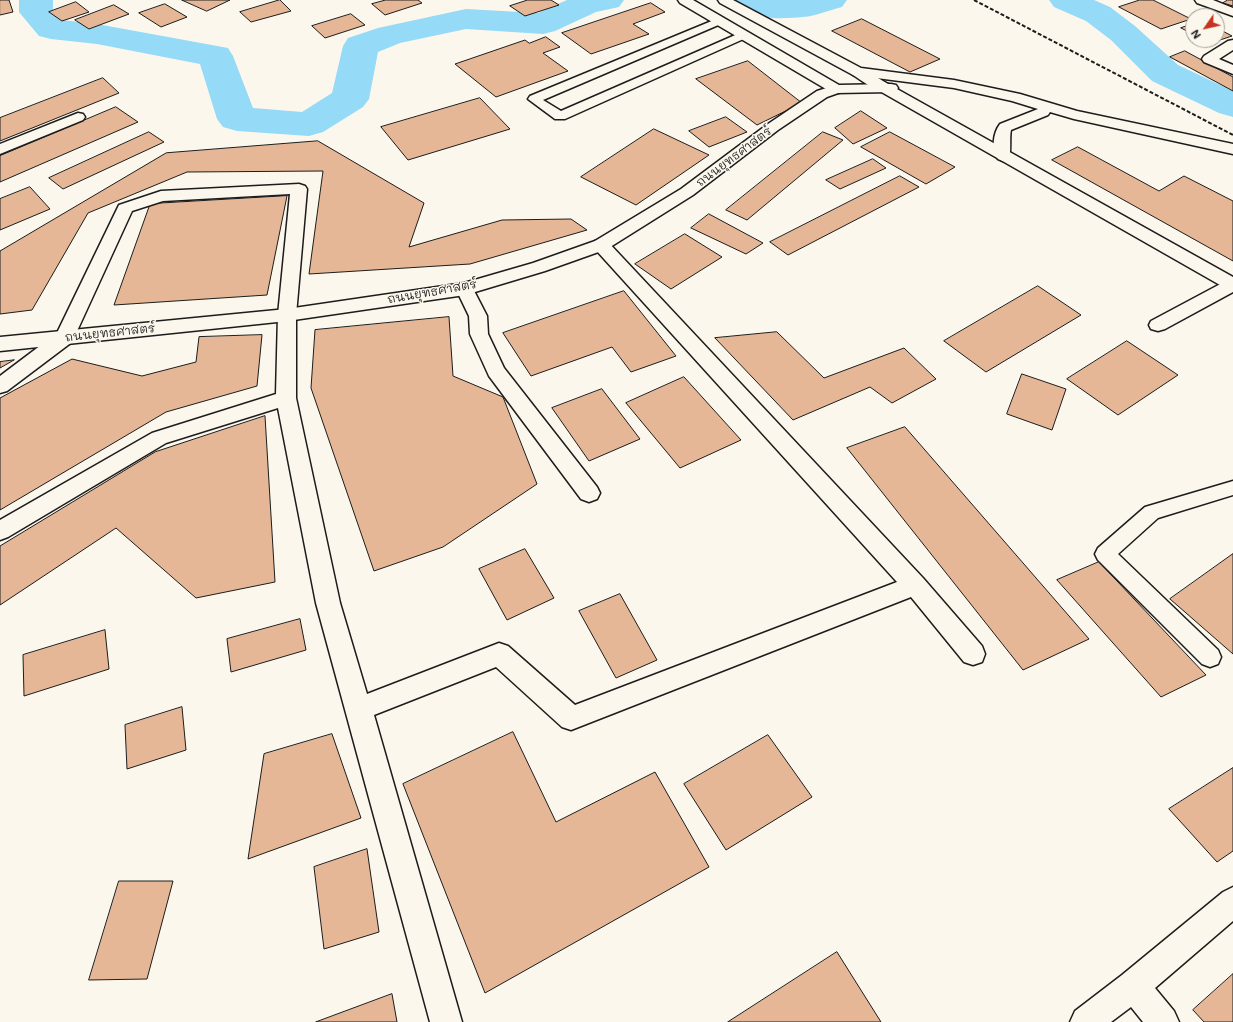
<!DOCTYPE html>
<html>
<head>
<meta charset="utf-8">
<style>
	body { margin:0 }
	#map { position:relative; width:1233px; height:1022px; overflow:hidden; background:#fbf7ec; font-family:Mali,sans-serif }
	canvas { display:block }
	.north { position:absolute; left:1185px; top:8px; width:40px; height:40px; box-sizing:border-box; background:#fbf7ec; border:1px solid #a29f99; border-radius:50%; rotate:236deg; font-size:11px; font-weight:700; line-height:16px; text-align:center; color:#1c1c1c }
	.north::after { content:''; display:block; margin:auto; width:14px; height:18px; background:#c8321e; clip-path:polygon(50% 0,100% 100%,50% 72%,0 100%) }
</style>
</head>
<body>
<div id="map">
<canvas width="1233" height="1022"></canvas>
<div class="north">N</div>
</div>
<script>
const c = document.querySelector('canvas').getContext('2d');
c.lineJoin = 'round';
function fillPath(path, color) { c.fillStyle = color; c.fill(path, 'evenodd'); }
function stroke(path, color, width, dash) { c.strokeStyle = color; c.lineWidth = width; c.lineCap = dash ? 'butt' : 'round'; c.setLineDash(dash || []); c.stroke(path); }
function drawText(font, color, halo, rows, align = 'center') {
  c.font = font + ' Mali,"Playpen Sans Thai",sans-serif'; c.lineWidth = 3; c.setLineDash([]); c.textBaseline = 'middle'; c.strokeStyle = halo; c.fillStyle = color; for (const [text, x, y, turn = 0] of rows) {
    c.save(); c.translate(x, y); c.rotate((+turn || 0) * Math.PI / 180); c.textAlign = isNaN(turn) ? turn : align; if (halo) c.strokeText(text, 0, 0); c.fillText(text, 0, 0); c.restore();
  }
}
const water = new Path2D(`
	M 1180,73 L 1233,96 L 1233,115 L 1165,79 Z`);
const river = new Path2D(`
	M 19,0 L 53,0 L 53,10 L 62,20 L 97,24 L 228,48 L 233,56 L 253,108 L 302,112 L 332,93 L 343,46 L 348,38 L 378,28 L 466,9 L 538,13 L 567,0 L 624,0 L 619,7 L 596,12 L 555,31 L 543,34 L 466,29 L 400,43 L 378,52 L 369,99 L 363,107 L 323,132 L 309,136 L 237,131 L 223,127 L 217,119 L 200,64 L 97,44 L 51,39 L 39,36 L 19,12 Z
	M 731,0 L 847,0 L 842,7 C 829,10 816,16 803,17 C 780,19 746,21 731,0 Z
	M 1049,0 L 1094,0 L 1110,7 L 1135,26 L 1178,65 L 1233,91 L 1233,117 L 1219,113 L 1152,81 L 1111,40 L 1086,21 L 1054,7 Z`);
const building = new Path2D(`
	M 0,0 L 9,0 L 13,12 L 0,15 Z
	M 182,0 L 230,0 L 207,11 Z
	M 280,0 L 291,11 L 251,22 L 240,12 Z
	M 386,0 L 418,0 L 422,3 L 385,15 L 372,4 Z
	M 528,0 L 551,0 L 559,5 L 525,16 L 510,6 Z
	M 1140,0 L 1153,0 L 1191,19 L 1161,29 L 1119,7 Z
	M 1228,0 L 1233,0 L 1233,6 L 1223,3 Z
	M 76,2 L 89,12 L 62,21 L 49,12 Z
	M 651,3 L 665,12 L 633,24 L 649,34 L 591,54 L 562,33 Z
	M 165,4 L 187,17 L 161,27 L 139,13 Z
	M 114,5 L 129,14 L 89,29 L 75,20 Z
	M 351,14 L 365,25 L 325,38 L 312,26 Z
	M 862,19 L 940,59 L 910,72 L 832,31 Z
	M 1193,24 L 1193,34 L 1181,28 Z
	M 1217,28 L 1232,36 L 1211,43 L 1205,40 L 1217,40 Z
	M 546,37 L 560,47 L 543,53 L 568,71 L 496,97 L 455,64 L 525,40 L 529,43 Z
	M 1185,51 L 1233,77 L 1233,91 L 1170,57 Z
	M 748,61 L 802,103 L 757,125 L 696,79 Z
	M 103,78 L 119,93 L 0,141 L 0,118 Z
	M 480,98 L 510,129 L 408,160 L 381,127 Z
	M 116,107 L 138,122 L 0,182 L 0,156 Z
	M 861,111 L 887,128 L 853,144 L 835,128 Z
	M 726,117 L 747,132 L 709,147 L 689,131 Z
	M 654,129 L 709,155 L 636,205 L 581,177 Z
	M 149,132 L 164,142 L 63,189 L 49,178 Z
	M 823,132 L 843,140 L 747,220 L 726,210 Z
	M 890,132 L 955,167 L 926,184 L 861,147 Z
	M 318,141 L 424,203 L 409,247 L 502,220 L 571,219 L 587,230 L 470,264 L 309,274 L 323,171 L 187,172 L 88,213 L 32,310 L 0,314 L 0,251 L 166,153 Z
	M 1078,147 L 1159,191 L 1184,176 L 1233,201 L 1233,261 L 1052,160 Z
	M 873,159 L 886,168 L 840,189 L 826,180 Z
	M 900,176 L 919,187 L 788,255 L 770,242 Z
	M 30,187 L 50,209 L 0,230 L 0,199 Z
	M 287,196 L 267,295 L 114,305 L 150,204 Z
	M 709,214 L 763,243 L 746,254 L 691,228 Z
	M 685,234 L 722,257 L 671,289 L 635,264 Z
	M 1038,286 L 1081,315 L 986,372 L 944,341 Z
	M 624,291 L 676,356 L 631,372 L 612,347 L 531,376 L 503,333 Z
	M 449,317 L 453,376 L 503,397 L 537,484 L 443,547 L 374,571 L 311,388 L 315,330 Z
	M 777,332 L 824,378 L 904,348 L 936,379 L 892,403 L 870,387 L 793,420 L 715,338 Z
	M 262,335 L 257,386 L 166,412 L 0,510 L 0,398 L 72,359 L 142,376 L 196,362 L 199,337 Z
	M 1127,341 L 1178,375 L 1118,415 L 1067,379 Z
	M 14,360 L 0,368 L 0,362 Z
	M 1022,374 L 1066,389 L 1052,430 L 1007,414 Z
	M 684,377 L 741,440 L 680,468 L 626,403 Z
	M 602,389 L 640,439 L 589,461 L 552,408 Z
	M 265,416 L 275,582 L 196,598 L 116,528 L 0,605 L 0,546 L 155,452 Z
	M 905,427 L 1089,639 L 1023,670 L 847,448 Z
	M 525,549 L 554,598 L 507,620 L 479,569 Z
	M 1233,554 L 1233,654 L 1170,599 Z
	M 1099,562 L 1206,675 L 1161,697 L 1057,580 Z
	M 620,594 L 657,660 L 616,678 L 579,611 Z
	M 300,619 L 306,650 L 231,672 L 227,639 Z
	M 105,630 L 109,669 L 24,696 L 23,655 Z
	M 182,707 L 186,750 L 127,769 L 125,725 Z
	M 513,732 L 556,822 L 655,772 L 709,867 L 485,993 L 403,784 Z
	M 332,734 L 361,818 L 248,859 L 264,754 Z
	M 768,735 L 812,797 L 726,850 L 684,784 Z
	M 1233,768 L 1233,851 L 1217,862 L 1169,809 Z
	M 367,849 L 379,932 L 324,949 L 314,867 Z
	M 119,881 L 173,881 L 147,979 L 89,980 Z
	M 837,952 L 881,1022 L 728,1022 Z
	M 1233,974 L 1233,1022 L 1204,1022 L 1193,1010 Z
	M 392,994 L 397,1022 L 316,1022 Z`);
const service = new Path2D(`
	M 719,18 L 723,19 L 725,21 L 723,23 L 543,100 L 561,111 L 740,33 L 748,33 L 750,35 L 748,37 L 565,119 L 555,119 L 528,99 L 530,96 Z
	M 1233,481 L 1233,495 L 1158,518 L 1118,554 L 1218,650 L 1221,657 L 1218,664 L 1210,667 L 1202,664 L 1098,560 L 1095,554 L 1098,548 L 1145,507 Z`);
const minor = new Path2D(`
	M 1195,0 L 1213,0 L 1233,8 L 1233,16 L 1197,3 Z
	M 1233,40 L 1233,50 L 1219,59 L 1233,65 L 1233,74 L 1204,62 L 1202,59 L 1204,56 L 1228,41 Z
	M 858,68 L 863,69 L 888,84 L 890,87 L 888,90 C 876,93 863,81 853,75 L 851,72 L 853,69 Z
	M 78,113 L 83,114 L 85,117 L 83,120 L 0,154 L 0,144 Z
	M 299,184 L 305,186 L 307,189 L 296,315 L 296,398 L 340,603 L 367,694 L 499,643 L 508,646 L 575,705 L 897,582 L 595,249 L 592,245 L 595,241 L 601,240 L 607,241 L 923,578 L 982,646 L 985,654 L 982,662 L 973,665 L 964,662 L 911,597 L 571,730 L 562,727 L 496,667 L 374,715 L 462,1022 L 430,1022 L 316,603 L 278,408 L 166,443 L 8,537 L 0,540 L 0,520 L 152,433 L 276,394 L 278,315 L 290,194 L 163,201 L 132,211 L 72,342 L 7,391 L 0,393 L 0,376 L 57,333 L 119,205 L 161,191 Z
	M 1233,279 L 1233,292 L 1165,329 L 1158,331 L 1151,329 L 1149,325 L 1151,321 L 1226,281 Z
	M 465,283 L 471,285 L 487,316 L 488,334 L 504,368 L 597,487 L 600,493 L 597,499 L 589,502 L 581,499 L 489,376 L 470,334 L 469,316 L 456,289 L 459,285 Z
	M 1233,887 L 1233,921 L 1155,988 L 1174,1011 L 1179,1022 L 1143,1022 L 1131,1007 L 1111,1022 L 1070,1022 L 1075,1011 L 1122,975 L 1223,892 Z`);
const tertiary = new Path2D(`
	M 883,83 L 888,84 L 1233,277 L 1233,291 L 1227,289 L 878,90 L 876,87 L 878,84 Z
	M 836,85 L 841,86 L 843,89 L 841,92 L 827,97 L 778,130 L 693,195 L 607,249 L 545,271 L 465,295 L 287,321 L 0,351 L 0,337 L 287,309 L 464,283 L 533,263 L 595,241 L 681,189 L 768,124 L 817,91 Z`);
const secondary = new Path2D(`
	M 678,0 L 693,0 L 839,85 L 891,84 L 896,85 L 898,88 L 896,91 L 891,92 L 836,93 L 831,92 L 680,3 Z
	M 718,0 L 733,0 L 861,68 L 954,80 L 1020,94 L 1077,111 L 1233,144 L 1233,154 L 1074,119 L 1050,112 L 1048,115 L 1011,130 C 1009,138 1012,154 1008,159 L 1003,161 L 998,159 C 991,150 993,133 1000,124 L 1038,109 L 1012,101 L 954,88 L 853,75 L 720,3 Z`);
const rail = new Path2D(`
	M 974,0 L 1233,135`);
const farStreetnames = [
	["ถนนยุทธศาสตร์",734,157,-37],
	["ถนนยุทธศาสตร์",432,292,-10],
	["ถนนยุทธศาสตร์",110,333,-6]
];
fillPath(water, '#95daf7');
stroke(water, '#658e9f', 1);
fillPath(river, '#95daf7');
fillPath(building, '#e6b796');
stroke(building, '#1c1c1c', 1);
stroke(service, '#1c1c1c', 3);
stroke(minor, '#1c1c1c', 3);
stroke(tertiary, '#1c1c1c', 3);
stroke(secondary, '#1c1c1c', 3);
fillPath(service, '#fbf7ec');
fillPath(minor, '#fbf7ec');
fillPath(tertiary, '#fbf7ec');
fillPath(secondary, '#fbf7ec');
stroke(rail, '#1c1c1c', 2, [4, 2]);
drawText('12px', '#1c1c1c', '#fbf7ec', farStreetnames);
</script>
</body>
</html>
